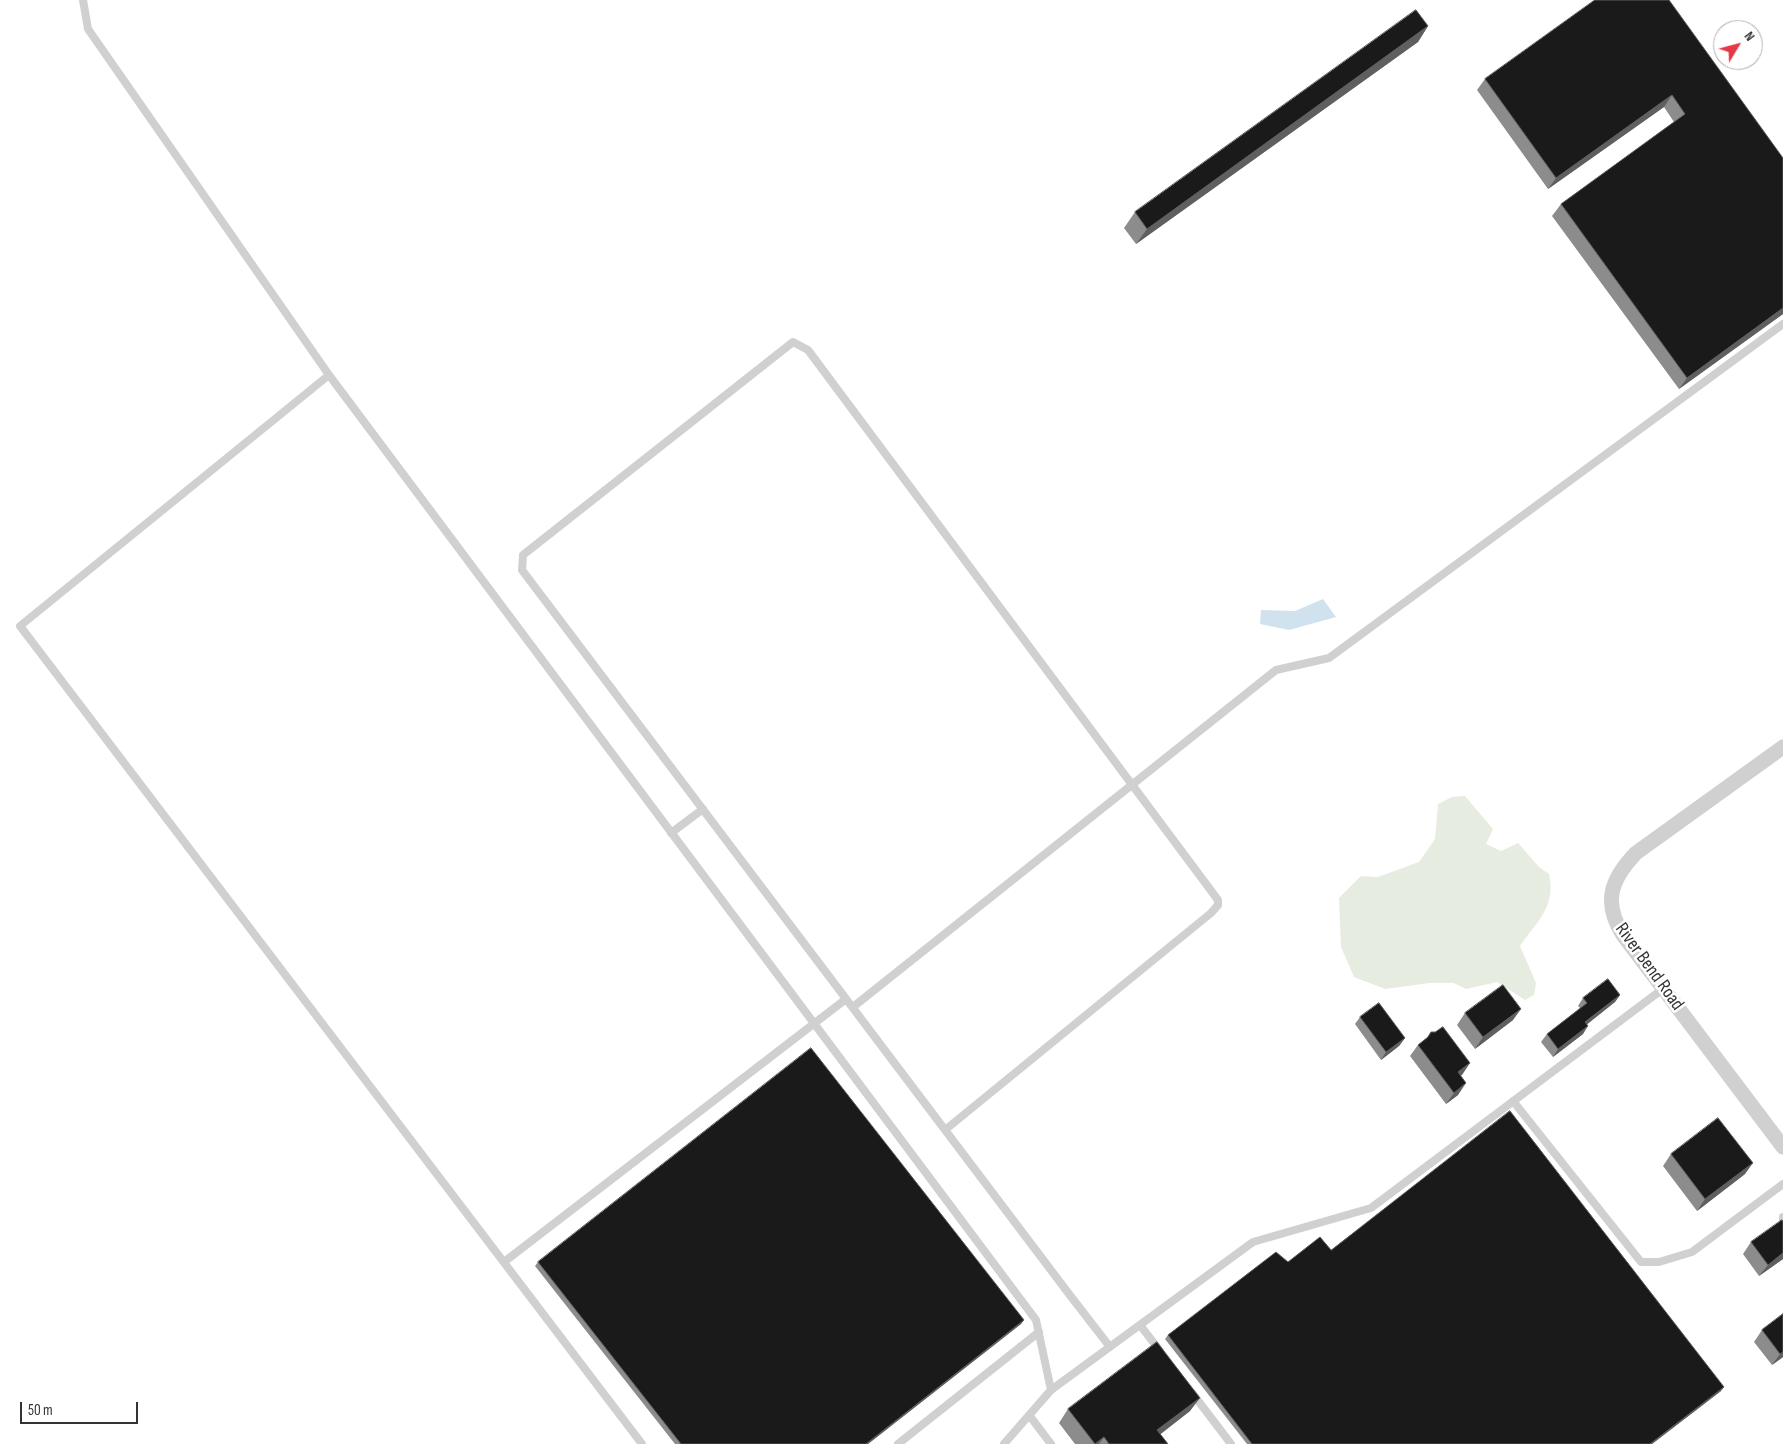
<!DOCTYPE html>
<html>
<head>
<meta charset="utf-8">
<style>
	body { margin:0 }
	#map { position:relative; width:1783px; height:1444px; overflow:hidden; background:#fff; font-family:"Sofia Sans Condensed",sans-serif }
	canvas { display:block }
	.north { position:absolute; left:1713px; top:20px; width:50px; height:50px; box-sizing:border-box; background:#fff; border:1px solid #adadad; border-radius:50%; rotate:53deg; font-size:14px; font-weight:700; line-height:20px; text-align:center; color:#333 }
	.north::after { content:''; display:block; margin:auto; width:18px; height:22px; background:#e63946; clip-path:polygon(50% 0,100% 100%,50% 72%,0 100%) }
	.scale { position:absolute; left:20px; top:1402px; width:118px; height:22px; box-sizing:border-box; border:2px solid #333; border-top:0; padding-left:6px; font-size:15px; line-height:18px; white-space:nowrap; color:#333; -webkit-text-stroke:4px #fff; paint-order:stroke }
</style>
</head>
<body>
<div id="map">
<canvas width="1783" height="1444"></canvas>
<div class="north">N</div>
<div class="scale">50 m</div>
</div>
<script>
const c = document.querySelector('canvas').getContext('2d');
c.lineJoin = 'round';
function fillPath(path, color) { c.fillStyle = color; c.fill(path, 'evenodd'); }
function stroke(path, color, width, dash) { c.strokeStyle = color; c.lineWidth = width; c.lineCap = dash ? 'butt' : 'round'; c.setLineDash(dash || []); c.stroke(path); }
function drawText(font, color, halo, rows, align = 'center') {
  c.font = font + ' "Sofia Sans Condensed",sans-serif'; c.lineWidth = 5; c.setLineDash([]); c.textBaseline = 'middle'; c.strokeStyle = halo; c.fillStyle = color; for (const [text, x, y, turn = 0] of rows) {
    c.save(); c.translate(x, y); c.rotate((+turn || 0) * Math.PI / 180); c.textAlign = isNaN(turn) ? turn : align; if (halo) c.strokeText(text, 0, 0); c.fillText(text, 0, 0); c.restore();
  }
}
const green = new Path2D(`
	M 1465,796 L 1493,829 L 1486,844 L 1501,851 L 1518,843 L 1539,867 L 1549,874 C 1556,907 1538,920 1520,946 L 1536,983 L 1534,995 L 1525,1000 L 1497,982 L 1466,989 L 1454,983 L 1430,983 L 1385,989 L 1354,977 L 1341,947 L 1339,898 L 1361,876 L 1378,877 L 1419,862 L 1435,839 L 1438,804 L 1452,797 Z`);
const water = new Path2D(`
	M 1323,599 L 1336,617 L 1289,630 L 1260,624 L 1261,610 L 1295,611 Z`);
const lane = new Path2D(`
	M 83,0 L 88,29 L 329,375 L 1036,1320 L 1051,1390
	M 329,375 L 20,626 L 642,1444
	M 671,833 L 703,809
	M 853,1007 L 1276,670 L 1329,658 L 1783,324
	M 1513,1101 L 1641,1262 L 1659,1262 L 1692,1252 L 1783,1184
	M 945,1130 L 1211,913 L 1218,905 L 1218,900 L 808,350 L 793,342 L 523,555 L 522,570 L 1069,1294 L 1110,1347
	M 1783,1217 L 1783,1228
	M 504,1262 L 846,999
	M 1140,1325 L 1160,1351
	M 1193,1394 L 1231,1444
	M 1029,1415 L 1051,1444
	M 898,1444 L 1039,1332
	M 1004,1444 L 1051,1390 L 1253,1242 L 1371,1208 L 1664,988`);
const street = new Path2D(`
	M 1783,747 L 1636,853 C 1610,880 1603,903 1623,935 L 1783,1147`);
const wall = new Path2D(`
	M 1595,0 L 1783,158 L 1783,314 L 1679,389 L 1552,216 L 1561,204 L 1674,122 L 1664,107 L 1548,189 L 1477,90 L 1485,79 Z
	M 1428,26 L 1418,42 L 1136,244 L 1124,228 L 1135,212 Z
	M 1620,995 L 1615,1002 L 1587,1024 L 1583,1034 L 1553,1057 L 1541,1042 L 1547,1034 L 1580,1008 L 1578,1006 L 1583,998 Z
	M 1465,1013 L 1513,1020 L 1475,1049 L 1457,1025 Z
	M 1360,1017 L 1405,1038 L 1399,1046 L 1381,1060 L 1355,1024 Z
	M 1431,1032 L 1435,1032 L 1462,1075 L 1461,1075 L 1458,1095 L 1446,1104 L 1410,1056 L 1418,1045 L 1426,1039 Z
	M 1671,1154 L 1745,1174 L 1697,1211 L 1663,1166 Z
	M 1751,1242 L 1783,1259 L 1759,1276 L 1743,1254 Z
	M 1331,1250 L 1721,1391 L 1652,1444 L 1247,1444 L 1165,1339 L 1168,1335 L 1288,1262 Z
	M 538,1262 L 1024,1320 L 1021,1324 L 868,1444 L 675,1444 L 535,1266 Z
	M 1783,1314 L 1783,1357 L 1772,1365 L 1754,1342 L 1762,1330 Z
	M 1068,1409 L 1190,1411 L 1160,1434 L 1168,1444 L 1075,1444 L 1059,1423 Z`);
const shadedWall = new Path2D(`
	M 1428,26 L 1418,42 L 1136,244 L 1147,229 Z
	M 1672,95 L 1664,107 L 1548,189 L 1556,178 Z
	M 1783,308 L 1783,314 L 1679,389 L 1687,378 Z
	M 1620,995 L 1615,1002 L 1580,1030 L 1585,1022 Z
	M 1521,1009 L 1513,1020 L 1475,1049 L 1483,1037 Z
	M 1588,1026 L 1583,1034 L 1553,1057 L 1558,1049 Z
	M 1405,1038 L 1399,1046 L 1381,1060 L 1386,1052 Z
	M 1470,1063 L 1462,1075 L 1450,1083 L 1458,1072 Z
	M 1466,1083 L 1458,1095 L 1446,1104 L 1454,1093 Z
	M 1753,1163 L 1745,1174 L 1697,1211 L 1705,1199 Z
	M 1783,1253 L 1783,1259 L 1759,1276 L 1768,1265 Z
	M 1024,1320 L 1021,1324 L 868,1444 L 866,1444 Z
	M 1783,1352 L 1783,1357 L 1772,1365 L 1780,1354 Z
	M 1724,1387 L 1721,1391 L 1652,1444 L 1650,1444 Z
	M 1200,1398 L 1190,1411 L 1148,1444 L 1157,1430 Z
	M 1104,1437 L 1099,1444 L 1095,1444 Z`);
const building = new Path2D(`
	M 1595,0 L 1669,0 L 1783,158 L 1783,308 L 1687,378 L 1561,204 L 1685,114 L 1672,95 L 1556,178 L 1485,79 Z
	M 1416,10 L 1428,26 L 1147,229 L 1135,212 Z
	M 1608,979 L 1620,995 L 1585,1022 L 1588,1026 L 1558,1049 L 1547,1034 L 1587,1003 L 1583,998 Z
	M 1503,985 L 1521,1009 L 1483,1037 L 1465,1013 Z
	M 1379,1003 L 1405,1038 L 1386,1052 L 1360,1017 Z
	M 1443,1027 L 1470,1063 L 1458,1072 L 1466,1083 L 1454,1093 L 1418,1045 L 1428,1037 L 1431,1032 L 1435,1032 Z
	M 811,1048 L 1024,1320 L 866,1444 L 681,1444 L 538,1262 Z
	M 1510,1111 L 1724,1387 L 1650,1444 L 1252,1444 L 1168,1335 L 1276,1252 L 1288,1262 L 1320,1237 L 1331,1250 Z
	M 1718,1118 L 1753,1163 L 1705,1199 L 1671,1154 Z
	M 1782,1220 L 1783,1221 L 1783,1253 L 1768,1265 L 1751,1242 Z
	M 1783,1314 L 1783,1352 L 1780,1354 L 1762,1330 Z
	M 1157,1342 L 1200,1398 L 1157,1430 L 1168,1444 L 1109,1444 L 1104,1437 L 1095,1444 L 1068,1409 Z`);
const streetNames = [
	["River Bend Road",1649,967,54]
];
fillPath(green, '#e6ecdf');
fillPath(water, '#cfe2ee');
stroke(lane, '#d0d0d0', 8);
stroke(street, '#d0d0d0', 15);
fillPath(wall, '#8c8c8c');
fillPath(shadedWall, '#5f5f5f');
fillPath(building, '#1a1a1a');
stroke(building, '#5f5f5f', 1);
drawText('19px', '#333', '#fff', streetNames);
</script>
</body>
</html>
